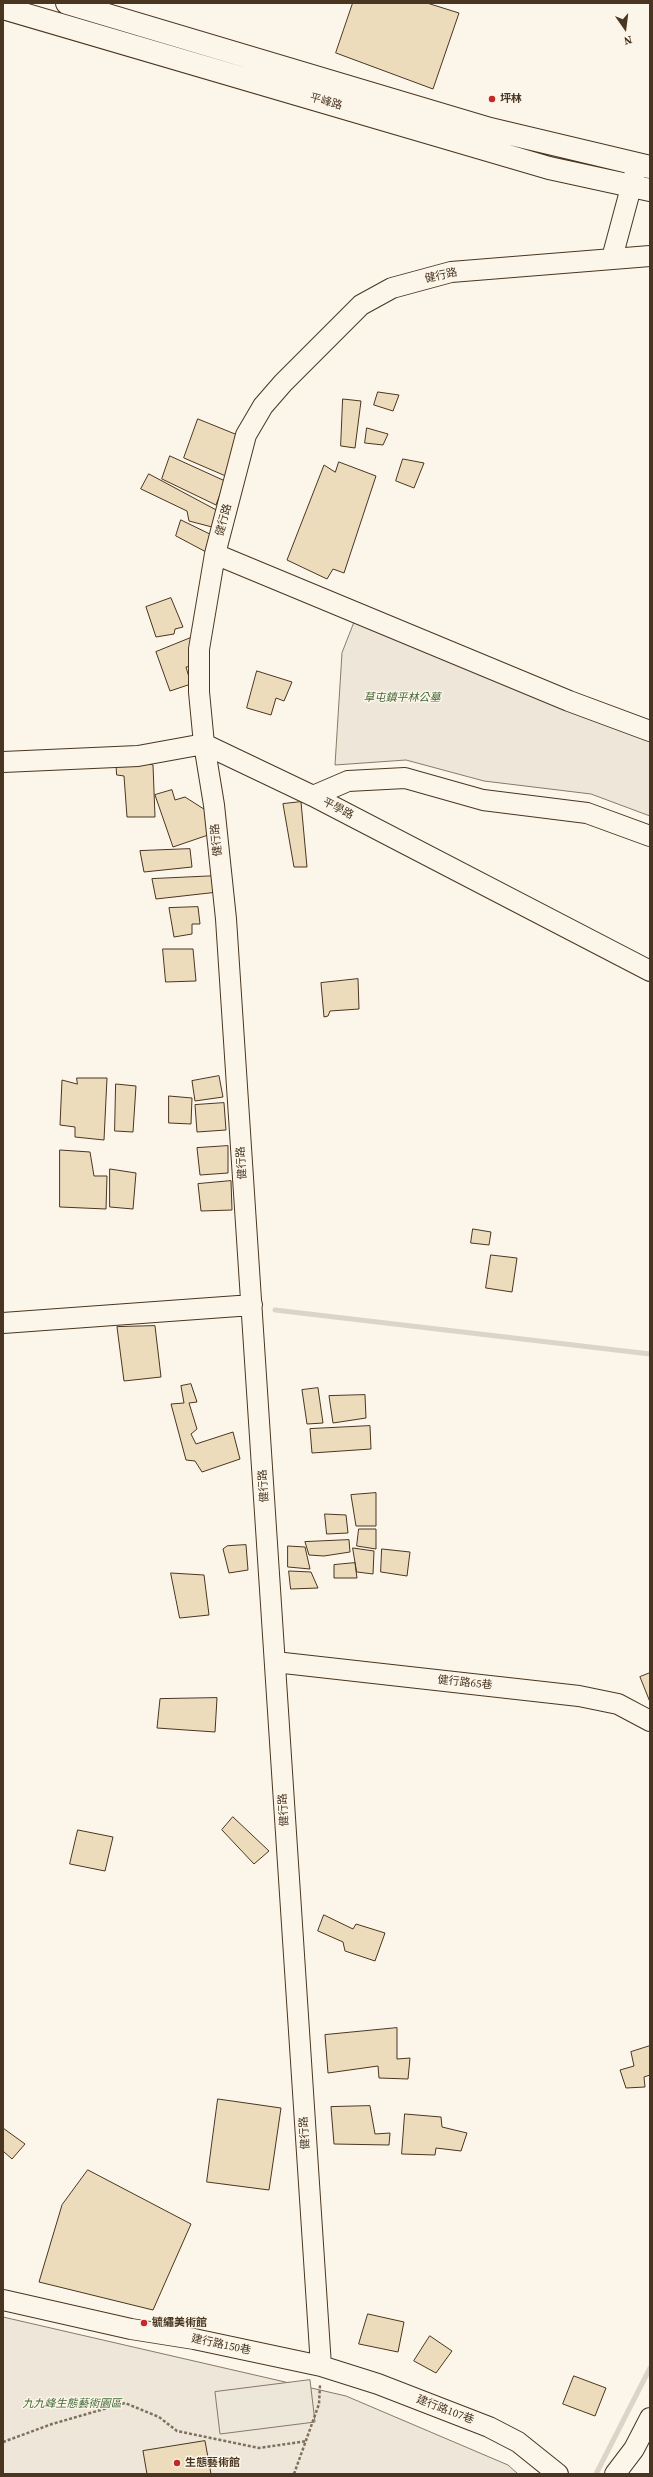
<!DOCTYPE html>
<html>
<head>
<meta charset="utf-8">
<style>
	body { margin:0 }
	#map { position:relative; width:653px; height:2477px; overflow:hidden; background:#fbf6e9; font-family:"Source Serif 4",serif }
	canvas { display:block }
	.frame { position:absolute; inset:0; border:4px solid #4a3520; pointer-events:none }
	.north { position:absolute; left:605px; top:8px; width:40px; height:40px; -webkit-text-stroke:3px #fbf6e9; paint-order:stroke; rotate:166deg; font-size:11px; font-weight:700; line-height:16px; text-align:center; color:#4a3520 }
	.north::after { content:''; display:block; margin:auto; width:14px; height:18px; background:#4a3520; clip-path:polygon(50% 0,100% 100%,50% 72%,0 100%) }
</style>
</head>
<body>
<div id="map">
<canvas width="653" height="2477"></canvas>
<div class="frame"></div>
<div class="north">N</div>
</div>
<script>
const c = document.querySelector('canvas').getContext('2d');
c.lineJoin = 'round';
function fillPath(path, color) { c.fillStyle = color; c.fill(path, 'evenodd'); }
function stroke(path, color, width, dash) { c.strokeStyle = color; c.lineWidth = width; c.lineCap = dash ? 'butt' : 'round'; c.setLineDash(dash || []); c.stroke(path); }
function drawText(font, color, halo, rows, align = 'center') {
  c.font = font + ' "Source Serif 4","Noto Sans TC",serif'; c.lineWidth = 3; c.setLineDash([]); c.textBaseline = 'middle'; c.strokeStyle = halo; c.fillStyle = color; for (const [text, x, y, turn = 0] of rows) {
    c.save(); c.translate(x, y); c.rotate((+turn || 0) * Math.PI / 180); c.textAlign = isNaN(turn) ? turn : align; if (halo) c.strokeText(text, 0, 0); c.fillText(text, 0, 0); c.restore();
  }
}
const green = new Path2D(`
	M 358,613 L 650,729 L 650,816 L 591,794 L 484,781 L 406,760 L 335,765 L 342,653 Z
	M 3,2317 L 346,2396 L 508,2465 L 518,2474 L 3,2474 Z`);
const parking = new Path2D(`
	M 310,2380 L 315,2422 L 220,2434 L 215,2392 Z`);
const stream = new Path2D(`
	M 275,1310 L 650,1354
	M 596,2474 L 650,2368`);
const building = new Path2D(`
	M 353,3 L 427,3 L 459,13 L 433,89 L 336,53 Z
	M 378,392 L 399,395 L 393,411 L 374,405 Z
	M 343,399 L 361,401 L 355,448 L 341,446 Z
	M 198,419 L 240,436 L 228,477 L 184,458 Z
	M 367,428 L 388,434 L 383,445 L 365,443 Z
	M 170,456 L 225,481 L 216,505 L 162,479 Z
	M 403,459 L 424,463 L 414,488 L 396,481 Z
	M 339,462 L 376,476 L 344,573 L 333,569 L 327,579 L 287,560 L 324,465 L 335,472 Z
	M 149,474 L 220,512 L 212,527 L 189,521 L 187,511 L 141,489 Z
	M 181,520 L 216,537 L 208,553 L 176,536 Z
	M 171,598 L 183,627 L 175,629 L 174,634 L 156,637 L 146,607 Z
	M 193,637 L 194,666 L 186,667 L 191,684 L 170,691 L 156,652 Z
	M 257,671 L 292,682 L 284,701 L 276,698 L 271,715 L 247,708 Z
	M 116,759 L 135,759 L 153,765 L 155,817 L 127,817 L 124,776 L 117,775 Z
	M 172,790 L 175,800 L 185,797 L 207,811 L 214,833 L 173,847 L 155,795 Z
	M 301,802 L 307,867 L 294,867 L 283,804 Z
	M 190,849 L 192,867 L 144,872 L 140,851 Z
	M 217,876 L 218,892 L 156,899 L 152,879 Z
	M 198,907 L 200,924 L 192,924 L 192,934 L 174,937 L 169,908 Z
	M 163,949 L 193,949 L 196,981 L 166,982 Z
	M 358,979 L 359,1009 L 330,1011 L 328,1016 L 324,1017 L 321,983 Z
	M 219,1076 L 223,1097 L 195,1101 L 192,1081 Z
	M 77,1078 L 107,1078 L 104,1140 L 75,1137 L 75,1127 L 60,1125 L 62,1080 L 77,1084 Z
	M 116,1084 L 136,1086 L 133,1132 L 115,1131 Z
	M 169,1096 L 192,1098 L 191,1124 L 169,1123 Z
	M 224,1103 L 226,1130 L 197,1132 L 195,1105 Z
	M 228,1146 L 228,1173 L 200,1175 L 197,1148 Z
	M 60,1150 L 90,1152 L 94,1176 L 107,1176 L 106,1209 L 60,1207 Z
	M 110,1169 L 136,1173 L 133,1209 L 110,1207 Z
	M 231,1181 L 232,1210 L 201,1211 L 198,1184 Z
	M 473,1229 L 491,1232 L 489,1245 L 471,1243 Z
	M 491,1255 L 517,1258 L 512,1292 L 486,1288 Z
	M 155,1326 L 161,1377 L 124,1381 L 117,1327 Z
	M 191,1384 L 197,1402 L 189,1403 L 197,1429 L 191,1434 L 196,1444 L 233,1432 L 240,1459 L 202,1472 L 195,1461 L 186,1460 L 171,1404 L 184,1403 L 181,1386 Z
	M 318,1388 L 323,1423 L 307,1424 L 302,1390 Z
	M 365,1395 L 366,1418 L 333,1423 L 329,1396 Z
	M 370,1426 L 371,1449 L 312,1453 L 310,1429 Z
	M 376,1493 L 376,1526 L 356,1526 L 351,1495 Z
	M 325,1514 L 346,1515 L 348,1533 L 327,1534 Z
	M 359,1529 L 376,1529 L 376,1549 L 357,1546 Z
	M 349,1540 L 350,1552 L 324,1556 L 309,1555 L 305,1542 Z
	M 246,1545 L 248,1570 L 229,1573 L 223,1549 L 227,1546 Z
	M 288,1546 L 305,1547 L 310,1569 L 288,1567 Z
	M 353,1548 L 374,1551 L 373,1574 L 357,1572 Z
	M 382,1549 L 410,1552 L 407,1576 L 381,1572 Z
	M 355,1563 L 357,1578 L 334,1578 L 334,1565 Z
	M 289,1571 L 311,1572 L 318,1588 L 291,1589 Z
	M 171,1573 L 204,1575 L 209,1615 L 180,1618 Z
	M 650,1673 L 650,1702 L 640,1677 Z
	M 217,1698 L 215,1732 L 157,1728 L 160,1699 Z
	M 233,1817 L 269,1851 L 254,1864 L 222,1830 Z
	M 78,1830 L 113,1837 L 105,1871 L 70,1864 Z
	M 324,1915 L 353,1929 L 356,1924 L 385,1933 L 375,1961 L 345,1951 L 343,1942 L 318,1931 Z
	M 397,2028 L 397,2059 L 410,2058 L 408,2079 L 379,2078 L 378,2066 L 328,2073 L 325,2035 Z
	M 650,2046 L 650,2075 L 644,2077 L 645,2087 L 626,2088 L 620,2070 L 634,2066 L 631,2052 Z
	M 218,2099 L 281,2108 L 269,2190 L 207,2182 Z
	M 370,2106 L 375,2134 L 390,2133 L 389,2145 L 334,2144 L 331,2107 Z
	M 405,2114 L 441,2117 L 442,2127 L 467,2133 L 461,2151 L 436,2148 L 435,2155 L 402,2154 Z
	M 3,2128 L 25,2144 L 12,2159 L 3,2151 Z
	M 88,2170 L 191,2224 L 153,2310 L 39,2282 L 62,2205 Z
	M 368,2314 L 404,2322 L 398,2352 L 359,2344 Z
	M 430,2336 L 452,2351 L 436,2373 L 414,2361 Z
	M 574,2376 L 606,2388 L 595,2416 L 563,2404 Z
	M 205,2441 L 211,2474 L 147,2474 L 143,2451 Z`);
const path = new Path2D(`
	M 3,2442 L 52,2424 L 125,2403 L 159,2417 L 177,2431 L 259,2448 L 307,2441
	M 294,2474 L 319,2404 L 320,2385`);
const minor = new Path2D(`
	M 612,258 L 637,165
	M 215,554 L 569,701 L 650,731
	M 3,762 L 138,756 L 204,744 L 313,796 L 650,971
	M 313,796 L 348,781 L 405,778 L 483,800 L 587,813 L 650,836
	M 3,1323 L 252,1305
	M 275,1662 L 579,1696 L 618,1704 L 650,1721
	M 3,2300 L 131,2329 L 194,2339 L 321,2366 L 378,2384 L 489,2427 L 518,2442 L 558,2474
	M 321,2366 L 226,919 L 214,805 L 204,744 L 199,692 L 199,649 L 215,554 L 246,435 L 263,406 L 283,383 L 361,305 L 392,288 L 451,272 L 650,256
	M 615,2474 L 634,2449 L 650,2418`);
const major = new Path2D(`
	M 67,3 L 490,129 L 650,167
	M 3,8 L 549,168 L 650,190`);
const markers = [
	[492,99,4,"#c62828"],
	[144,2323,4,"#c62828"],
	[177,2463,4,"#c62828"]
];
const poiNames = [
	["坪林",500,99],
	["毓繡美術館",152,2323],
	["生態藝術館",185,2463]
];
const streetNames = [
	["平峰路",326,102,16],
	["健行路",441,276,-12],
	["健行路",224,520,-75],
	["平學路",338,809,27],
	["健行路",217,840,-96],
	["健行路",242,1163,-94],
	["健行路",264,1486,-94],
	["健行路65巷",465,1683,6],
	["健行路",284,1810,-94],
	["健行路",305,2133,-94],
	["建行路150巷",221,2345,12],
	["建行路107巷",445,2410,21]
];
const parkNames = [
	["草屯鎮平林公墓",402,698],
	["九九峰生態藝術園區",72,2404]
];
fillPath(green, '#ede6d9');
stroke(green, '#887966', 1);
fillPath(parking, '#ede7d9');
stroke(parking, '#887966', 1);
stroke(stream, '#dcd4c6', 5);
fillPath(building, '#ecdcbc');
stroke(building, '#4a3520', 1);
stroke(minor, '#4a3520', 22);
stroke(major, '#4a3520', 24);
stroke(path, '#7f6f5c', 2.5, [3, 2]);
stroke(minor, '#fbf6e9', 20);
stroke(major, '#fbf6e9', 22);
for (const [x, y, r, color] of markers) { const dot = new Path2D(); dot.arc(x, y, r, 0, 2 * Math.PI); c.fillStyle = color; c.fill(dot); stroke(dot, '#fbf6e9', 1.5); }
drawText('bold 11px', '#4a3520', '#fbf6e9', poiNames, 'left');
drawText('11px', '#4a3520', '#fbf6e9', streetNames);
drawText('italic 11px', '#436837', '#fbf6e9', parkNames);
</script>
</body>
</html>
